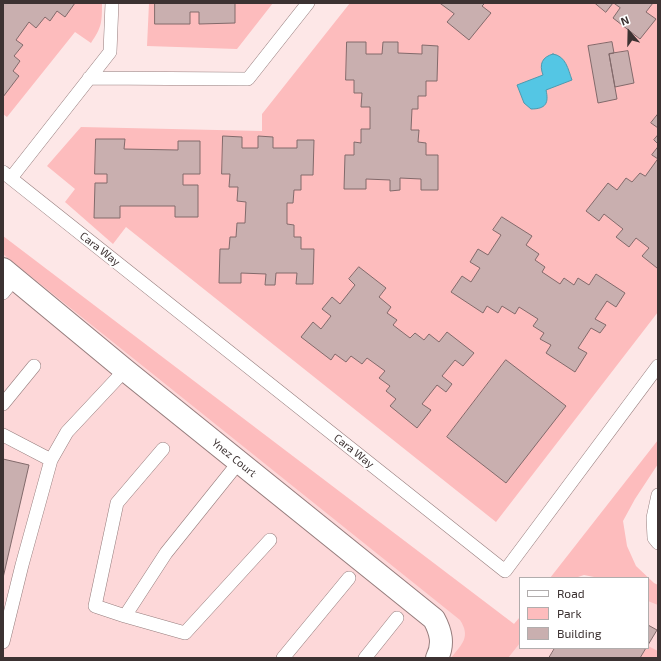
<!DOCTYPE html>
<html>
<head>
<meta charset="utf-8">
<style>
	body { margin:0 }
	#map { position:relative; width:661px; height:661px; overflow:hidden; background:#fde7e7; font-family:"Exo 2",sans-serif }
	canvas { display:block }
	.frame { position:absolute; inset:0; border:4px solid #3c3232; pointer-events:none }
	.legend { position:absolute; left:519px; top:577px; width:130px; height:72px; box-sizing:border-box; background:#fff; border:1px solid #b1adad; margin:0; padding:5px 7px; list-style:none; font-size:12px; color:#3c3232 }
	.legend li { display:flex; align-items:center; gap:8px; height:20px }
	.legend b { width:20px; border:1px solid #b1adad }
	.north { position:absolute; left:609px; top:12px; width:40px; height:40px; -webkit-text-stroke:3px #fff; paint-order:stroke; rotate:340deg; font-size:11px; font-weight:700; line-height:16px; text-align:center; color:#3c3232 }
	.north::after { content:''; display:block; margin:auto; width:14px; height:18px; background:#3c3232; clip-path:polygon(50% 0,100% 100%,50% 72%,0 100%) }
</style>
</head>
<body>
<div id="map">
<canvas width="661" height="661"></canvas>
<div class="frame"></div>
<ul class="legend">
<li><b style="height:5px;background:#fff"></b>Road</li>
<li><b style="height:11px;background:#fdbcbd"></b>Park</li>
<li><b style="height:11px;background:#c9afaf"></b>Building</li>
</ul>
<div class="north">N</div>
</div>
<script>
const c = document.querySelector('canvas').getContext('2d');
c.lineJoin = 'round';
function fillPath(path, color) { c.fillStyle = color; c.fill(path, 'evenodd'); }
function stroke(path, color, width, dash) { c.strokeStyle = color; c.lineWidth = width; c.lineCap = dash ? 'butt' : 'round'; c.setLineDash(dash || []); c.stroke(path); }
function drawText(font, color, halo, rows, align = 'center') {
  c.font = font + ' "Exo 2",sans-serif'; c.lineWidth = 3.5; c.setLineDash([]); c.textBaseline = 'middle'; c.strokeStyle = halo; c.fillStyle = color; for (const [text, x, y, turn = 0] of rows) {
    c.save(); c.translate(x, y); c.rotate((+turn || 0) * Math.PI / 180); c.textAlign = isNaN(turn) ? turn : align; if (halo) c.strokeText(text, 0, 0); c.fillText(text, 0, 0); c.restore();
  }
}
const built = new Path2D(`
	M 3,236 L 514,624 L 520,617 L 520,648 L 648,648 L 648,581 L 658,585 L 658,658 L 3,658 Z`);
const green = new Path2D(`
	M 3,3 L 102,3 C 102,22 102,27 91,43 L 75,32 L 7,117 L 3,114 Z
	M 149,3 L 273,3 L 237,49 L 147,46 Z
	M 350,3 L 658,3 L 658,312 L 496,522 L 126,227 L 113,244 L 65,202 L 75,189 L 47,166 L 81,127 L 262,131 L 262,114 Z
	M 3,236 L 514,624 L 520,617 L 520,643 L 508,658 L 451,658 C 462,644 471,637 460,620 L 3,254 Z
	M 658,440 L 658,464 L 635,499 L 623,521 L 627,546 L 636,566 L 654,583 L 658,585 L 658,605 L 648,601 L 648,578 L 599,578 L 584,575 L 575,578 L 550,578 Z
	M 648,646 L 658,651 L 658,658 L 640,658 Z`);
const water = new Path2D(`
	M 553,54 C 566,56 568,69 572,80 L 546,90 C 549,103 546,109 531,109 L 524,103 L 517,85 L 543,75 C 539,64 542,57 553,54 Z`);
const building = new Path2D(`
	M 3,3 L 75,3 L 65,17 L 57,11 L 50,21 L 45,17 L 36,28 L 29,22 L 16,40 L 23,45 L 14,56 L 20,61 L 13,71 L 19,76 L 3,97 Z
	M 155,3 L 235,3 L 235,23 L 199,24 L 199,12 L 190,12 L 190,24 L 155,24 Z
	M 440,3 L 485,3 L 482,6 L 491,13 L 469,40 L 447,22 L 454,14 Z
	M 595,3 L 613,3 L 606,12 Z
	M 614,3 L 653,3 L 646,12 L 656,19 L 640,39 L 613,18 L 620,8 Z
	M 347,42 L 366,42 L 366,54 L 382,54 L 383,42 L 398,42 L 398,53 L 422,54 L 422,45 L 438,46 L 437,81 L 426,81 L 426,96 L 418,96 L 418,109 L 412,109 L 411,130 L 419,130 L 418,142 L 426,143 L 426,155 L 438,155 L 438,190 L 421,190 L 421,179 L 400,178 L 400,190 L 390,191 L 390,180 L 366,179 L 366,189 L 344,189 L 345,155 L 354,155 L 354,142 L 361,143 L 361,129 L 370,129 L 370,107 L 361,107 L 362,93 L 354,93 L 354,80 L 346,80 Z
	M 612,42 L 614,53 L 609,54 L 617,99 L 598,103 L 588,46 Z
	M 628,51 L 634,83 L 615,87 L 609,54 Z
	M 658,114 L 658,128 L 651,123 Z
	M 658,135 L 658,144 L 654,140 Z
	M 223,136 L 242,137 L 242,148 L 258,148 L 258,136 L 273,137 L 273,148 L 297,148 L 297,140 L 314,140 L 313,175 L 301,175 L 301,190 L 294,190 L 293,203 L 287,203 L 287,224 L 294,225 L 294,237 L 301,237 L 301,249 L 314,249 L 313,284 L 296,284 L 297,273 L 276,273 L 275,285 L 265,285 L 266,274 L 241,273 L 241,283 L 219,283 L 220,249 L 229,249 L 230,237 L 236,237 L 237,223 L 245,223 L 246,202 L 237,201 L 238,187 L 229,187 L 230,174 L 222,174 Z
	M 96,139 L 125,139 L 124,149 L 178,150 L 178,141 L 200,141 L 200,174 L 183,174 L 183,185 L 198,185 L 198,217 L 175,217 L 175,206 L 120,206 L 120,218 L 94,218 L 95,183 L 107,183 L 107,174 L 95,174 Z
	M 658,147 L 658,159 L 652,155 Z
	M 658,159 L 658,267 L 657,268 L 642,256 L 649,248 L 636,238 L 629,247 L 616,237 L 623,229 L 604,214 L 599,221 L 586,211 L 608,183 L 617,190 L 626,178 L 632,182 L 640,173 L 645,176 Z
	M 502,217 L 532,236 L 526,245 L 539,254 L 535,260 L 545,267 L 542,272 L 560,284 L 564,278 L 574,285 L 578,278 L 589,285 L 596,274 L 625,293 L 616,307 L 607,301 L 595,319 L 606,325 L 600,333 L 591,328 L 578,348 L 587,353 L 575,372 L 546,353 L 551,345 L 540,339 L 544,333 L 533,326 L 538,319 L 519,307 L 515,314 L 502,306 L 498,313 L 487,306 L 483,313 L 451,292 L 462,276 L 471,282 L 480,268 L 470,262 L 478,249 L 488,255 L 501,235 L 493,230 Z
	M 359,267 L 386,288 L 379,297 L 391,307 L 387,313 L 397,320 L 393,325 L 410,338 L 415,333 L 424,340 L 429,334 L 439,342 L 447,332 L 474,353 L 463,366 L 455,360 L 442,376 L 452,384 L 446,392 L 437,385 L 422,404 L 431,410 L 417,428 L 390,406 L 396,399 L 386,391 L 390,386 L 379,378 L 385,371 L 367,358 L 362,364 L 351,356 L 346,362 L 335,354 L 331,360 L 301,337 L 313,322 L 321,329 L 331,316 L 322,309 L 332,297 L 340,304 L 355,285 L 349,279 Z
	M 506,360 L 566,406 L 506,483 L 447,437 Z
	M 3,459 L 29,465 L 3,578 Z
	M 648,625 L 657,630 L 648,645 Z
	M 555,648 L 646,648 L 640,658 L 549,658 Z`);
const service = new Path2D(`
	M 89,78 L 248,79 L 308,3
	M 3,172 L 505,571 L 658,366
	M 11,178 L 110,52 L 112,3
	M 3,293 L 14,279
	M 3,404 L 34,366
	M 3,435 L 51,460
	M 163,449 L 117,503 L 95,606 L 125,616 L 166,553 L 239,462
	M 658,495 L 653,518 L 654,538 L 658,543
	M 125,616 L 185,633 L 270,540
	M 3,642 L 22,565 L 51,460 L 67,432 L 125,370
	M 283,658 L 349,578
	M 365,658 L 397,618`);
const minor = new Path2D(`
	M 3,269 L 125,370 L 434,619 C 441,632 444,644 437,658`);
const streetNames = [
	["Cara Way",100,249,38],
	["Cara Way",354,451,38],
	["Ynez Court",234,458,39]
];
fillPath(built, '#fdd8d9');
fillPath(green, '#fdbcbd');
fillPath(water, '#54c6e4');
stroke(water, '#4d9aaf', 1);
fillPath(building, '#c9afaf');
stroke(building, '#826a6b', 1);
stroke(service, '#967d7d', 14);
stroke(minor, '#967d7d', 24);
stroke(service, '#fff', 13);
stroke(minor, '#fff', 22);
drawText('11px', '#3c3232', '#fff', streetNames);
</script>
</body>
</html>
